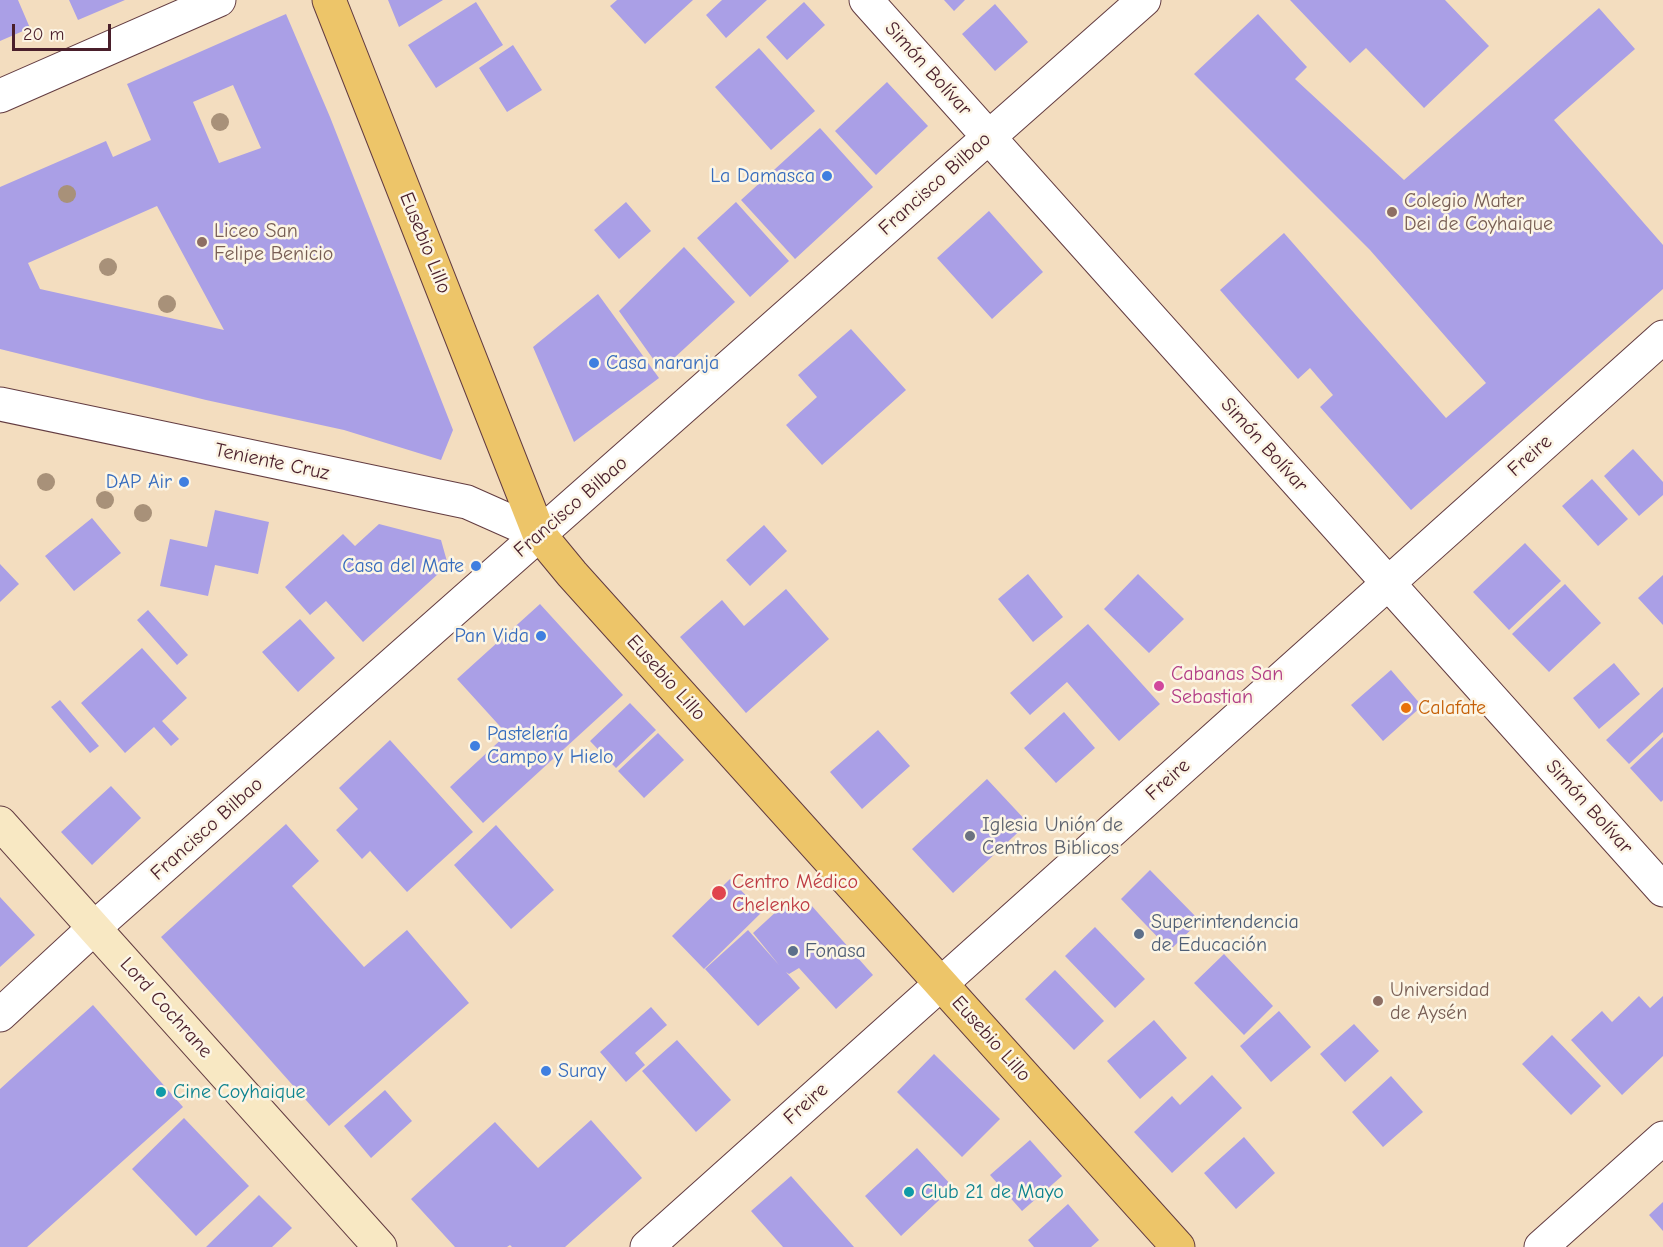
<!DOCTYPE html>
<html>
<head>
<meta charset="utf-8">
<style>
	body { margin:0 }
	#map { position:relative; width:1663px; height:1247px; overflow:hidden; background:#f3ddbf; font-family:"Comic Neue",sans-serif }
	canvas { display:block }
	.scale { position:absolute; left:12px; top:24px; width:99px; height:27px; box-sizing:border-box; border:3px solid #4a1f2b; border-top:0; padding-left:8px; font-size:18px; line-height:21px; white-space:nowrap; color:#4a1f2b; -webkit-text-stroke:4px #fcf5e5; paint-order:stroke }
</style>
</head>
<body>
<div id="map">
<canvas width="1663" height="1247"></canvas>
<div class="scale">20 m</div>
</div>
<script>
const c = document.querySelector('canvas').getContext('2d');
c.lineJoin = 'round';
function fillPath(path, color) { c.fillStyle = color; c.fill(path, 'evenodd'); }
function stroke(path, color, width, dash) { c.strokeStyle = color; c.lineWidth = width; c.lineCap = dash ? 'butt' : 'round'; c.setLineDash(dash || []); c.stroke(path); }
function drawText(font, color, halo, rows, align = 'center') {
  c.font = font + ' "Comic Neue",sans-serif'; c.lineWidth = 5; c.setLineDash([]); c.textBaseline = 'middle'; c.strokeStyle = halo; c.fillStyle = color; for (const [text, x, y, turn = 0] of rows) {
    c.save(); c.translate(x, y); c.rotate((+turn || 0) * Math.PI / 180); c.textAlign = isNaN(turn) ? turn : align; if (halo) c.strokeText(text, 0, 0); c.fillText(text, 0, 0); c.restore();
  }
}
const building = new Path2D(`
	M 0,0 L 18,0 L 30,28 L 0,41 Z
	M 69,0 L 125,0 L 78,20 Z
	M 388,0 L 443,0 L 399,27 Z
	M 617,0 L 693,0 L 645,44 L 610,6 Z
	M 722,0 L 767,0 L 726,38 L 706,15 Z
	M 944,0 L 965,0 L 954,11 Z
	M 1290,0 L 1445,0 L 1489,46 L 1424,108 L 1366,48 L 1350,63 Z
	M 476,2 L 503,45 L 436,88 L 408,45 Z
	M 804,2 L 825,25 L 787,60 L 766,37 Z
	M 995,4 L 1028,42 L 995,71 L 962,34 Z
	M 1599,8 L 1635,49 L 1554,120 L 1663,245 L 1663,289 L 1411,510 L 1320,407 L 1333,395 L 1310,368 L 1298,379 L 1220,290 L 1284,233 L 1446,418 L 1486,383 L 1370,250 L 1194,74 L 1258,14 L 1307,67 L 1295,79 L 1404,180 Z
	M 286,14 L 330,117 L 453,430 L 441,460 L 344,430 L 206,400 L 0,349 L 0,187 L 106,141 L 113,157 L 151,140 L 127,84 ZM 233,85 L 261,148 L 219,163 L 193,102 ZM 157,206 L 224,330 L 40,289 L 28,263 Z
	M 513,45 L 542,90 L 507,112 L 479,68 Z
	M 759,48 L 815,111 L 771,150 L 715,87 Z
	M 887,82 L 928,126 L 876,175 L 835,131 Z
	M 820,128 L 873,187 L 795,259 L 741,200 Z
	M 626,202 L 651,231 L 619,259 L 594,230 Z
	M 736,202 L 789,261 L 750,297 L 697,238 Z
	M 989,211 L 1043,272 L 992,319 L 937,258 Z
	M 684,247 L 735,302 L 661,370 L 619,311 Z
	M 598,294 L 659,378 L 574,442 L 533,347 Z
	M 851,329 L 906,390 L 822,465 L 786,425 L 817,397 L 798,375 Z
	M 1633,449 L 1663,482 L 1663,495 L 1639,516 L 1604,476 Z
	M 1592,479 L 1628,519 L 1598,546 L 1562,506 Z
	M 215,510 L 269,522 L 258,574 L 215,565 L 208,596 L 160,586 L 170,539 L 207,547 Z
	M 92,518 L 121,553 L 74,591 L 45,556 Z
	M 379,524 L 441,540 L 448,565 L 363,642 L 326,601 L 310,615 L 285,587 L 343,534 L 355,546 Z
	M 764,525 L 787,551 L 750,586 L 726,560 Z
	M 1525,543 L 1561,581 L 1509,630 L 1473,592 Z
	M 0,564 L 19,584 L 0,602 Z
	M 1028,574 L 1063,617 L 1033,642 L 998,599 Z
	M 1138,574 L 1184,619 L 1149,653 L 1104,609 Z
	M 1663,575 L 1663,625 L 1638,598 Z
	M 1565,584 L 1601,623 L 1549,672 L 1512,634 Z
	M 786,589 L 829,639 L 746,713 L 680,637 L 722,600 L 744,626 Z
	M 540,604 L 623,695 L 483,823 L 450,787 L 507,734 L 457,679 Z
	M 148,610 L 188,655 L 177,665 L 137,620 Z
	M 300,619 L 335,658 L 298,692 L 262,652 Z
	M 1088,624 L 1160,704 L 1119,741 L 1067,682 L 1030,715 L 1010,693 Z
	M 142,648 L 187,698 L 162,721 L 179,739 L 171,746 L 154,727 L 125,753 L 81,703 Z
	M 1614,663 L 1640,694 L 1599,729 L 1573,698 Z
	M 1391,670 L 1422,706 L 1383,741 L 1351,705 Z
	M 1663,687 L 1663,732 L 1629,764 L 1606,740 Z
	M 60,700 L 99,746 L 90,753 L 51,707 Z
	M 630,703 L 656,730 L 616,768 L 590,741 Z
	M 1064,712 L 1095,748 L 1056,783 L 1024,748 Z
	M 878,730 L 910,766 L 862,809 L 830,772 Z
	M 658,733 L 684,760 L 644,798 L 618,771 Z
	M 1663,737 L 1663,800 L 1661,802 L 1630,768 Z
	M 390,740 L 473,832 L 407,892 L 370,851 L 362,859 L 336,830 L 358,809 L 339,788 Z
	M 987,779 L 1028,823 L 953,893 L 912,849 Z
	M 111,786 L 141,818 L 92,865 L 61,832 Z
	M 286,824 L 319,861 L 292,886 L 364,967 L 407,930 L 469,1003 L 329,1126 L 161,937 Z
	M 496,825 L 554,890 L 511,929 L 454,865 Z
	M 1150,870 L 1200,921 L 1170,950 L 1121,899 Z
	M 730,879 L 762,912 L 704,969 L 672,936 Z
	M 0,897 L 35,935 L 0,967 Z
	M 791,898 L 804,912 L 811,905 L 873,975 L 836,1009 L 799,968 L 789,974 L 786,972 L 800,988 L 758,1026 L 705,969 L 748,930 L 779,965 L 753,933 Z
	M 1095,927 L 1145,979 L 1115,1008 L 1065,956 Z
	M 1224,954 L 1273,1006 L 1244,1035 L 1194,983 Z
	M 1055,970 L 1104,1021 L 1074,1050 L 1025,999 Z
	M 1639,996 L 1650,1008 L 1663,996 L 1663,1056 L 1622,1095 L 1571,1040 L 1602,1011 L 1612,1022 Z
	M 93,1005 L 183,1107 L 27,1247 L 0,1247 L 0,1089 Z
	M 651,1007 L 667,1025 L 635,1053 L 645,1065 L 626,1082 L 600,1052 Z
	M 1279,1011 L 1311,1047 L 1271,1082 L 1240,1046 Z
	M 1154,1020 L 1187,1058 L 1140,1099 L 1107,1061 Z
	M 1354,1024 L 1379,1051 L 1345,1082 L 1320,1054 Z
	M 1552,1035 L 1601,1086 L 1571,1115 L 1522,1064 Z
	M 677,1040 L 731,1100 L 696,1132 L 642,1071 Z
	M 934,1054 L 1000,1119 L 962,1157 L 897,1092 Z
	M 1212,1075 L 1242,1108 L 1172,1173 L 1134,1132 L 1172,1096 L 1180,1105 Z
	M 1391,1076 L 1423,1112 L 1383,1147 L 1352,1112 Z
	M 385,1090 L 412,1121 L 371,1158 L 344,1126 Z
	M 184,1118 L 249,1186 L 196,1236 L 132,1169 Z
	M 591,1120 L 642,1178 L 565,1247 L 512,1247 L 510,1245 L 507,1247 L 455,1247 L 411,1199 L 495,1122 L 538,1168 Z
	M 1244,1137 L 1275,1173 L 1236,1209 L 1204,1173 Z
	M 1030,1140 L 1062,1176 L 1022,1211 L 990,1175 Z
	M 917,1148 L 953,1187 L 901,1236 L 865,1196 Z
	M 791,1176 L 854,1247 L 783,1247 L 751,1211 Z
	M 259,1195 L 292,1228 L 272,1247 L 206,1247 Z
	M 1663,1202 L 1663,1231 L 1649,1215 Z
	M 1068,1204 L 1099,1240 L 1091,1247 L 1034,1247 L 1028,1240 Z`);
const minor = new Path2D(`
	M 0,404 L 467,502 L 539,534
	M 647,1247 L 1663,337`);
const tertiary = new Path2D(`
	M 866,0 L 1663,890
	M 0,96 L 219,0
	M 0,1015 L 94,928 L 1144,0
	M 1541,1247 L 1663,1138`);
const secondary = new Path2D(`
	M 0,823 L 380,1247`);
const primary = new Path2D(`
	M 329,0 L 539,534 L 572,574 L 1178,1247`);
const trees = [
	[220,122],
	[67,194],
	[108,267],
	[167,304],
	[46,482],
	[105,500],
	[143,513]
];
const markers = [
	[827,176,6,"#3f7fe0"],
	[1392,212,6,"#8d6e63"],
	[202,242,6,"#8d6e63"],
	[594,363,6,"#3f7fe0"],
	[184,482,6,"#3f7fe0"],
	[476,566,6,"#3f7fe0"],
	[541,636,6,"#3f7fe0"],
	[1159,686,6,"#d1479c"],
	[1406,708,6,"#e8710a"],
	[475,746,6,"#3f7fe0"],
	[970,836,6,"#6b7280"],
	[719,893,8,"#e0444e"],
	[1139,934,6,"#5c6f8a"],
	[793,951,6,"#5c6f8a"],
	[1378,1001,6,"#8d6e63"],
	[546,1071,6,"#3f7fe0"],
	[161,1092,6,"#0f9aa8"],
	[909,1192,6,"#0f9aa8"]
];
const streetNames = [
	["Simón Bolívar",928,69,48],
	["Francisco Bilbao",935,184,-42],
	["Eusebio Lillo",425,243,68],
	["Simón Bolívar",1264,445,48],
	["Freire",1530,456,-42],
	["Teniente Cruz",272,462,12],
	["Francisco Bilbao",571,507,-41],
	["Eusebio Lillo",666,678,48],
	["Freire",1168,780,-42],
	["Simón Bolívar",1589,807,48],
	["Francisco Bilbao",207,829,-42],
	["Lord Cochrane",166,1008,48],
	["Eusebio Lillo",991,1039,48],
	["Freire",806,1104,-42]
];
const shopNames = [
	["La Damasca",815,176],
	["Casa naranja",606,363,"left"],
	["DAP Air",172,482],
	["Casa del Mate",464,566],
	["Pan Vida",529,636],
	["Pastelería",487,734,"left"],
	["Campo y Hielo",487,757,"left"],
	["Suray",558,1071,"left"]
];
const educationNames = [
	["Colegio Mater",1404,201],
	["Dei de Coyhaique",1404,224],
	["Liceo San",214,231],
	["Felipe Benicio",214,254],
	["Universidad",1390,990],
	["de Aysén",1390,1013]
];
const hotelNames = [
	["Cabanas San",1171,674],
	["Sebastian",1171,697]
];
const foodNames = [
	["Calafate",1418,708]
];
const worshipNames = [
	["Iglesia Unión de",982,825],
	["Centros Biblicos",982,848]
];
const healthNames = [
	["Centro Médico",732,882],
	["Chelenko",732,905]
];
const serviceNames = [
	["Superintendencia",1151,922],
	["de Educación",1151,945],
	["Fonasa",805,951]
];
const cultureNames = [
	["Cine Coyhaique",173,1092],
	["Club 21 de Mayo",921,1192]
];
fillPath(building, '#aa9fe6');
stroke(minor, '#633c41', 35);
stroke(tertiary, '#633c41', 35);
stroke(secondary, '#633c41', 35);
stroke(primary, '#633c41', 35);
stroke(minor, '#fff', 33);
stroke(tertiary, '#fff', 33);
stroke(secondary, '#f8e8c3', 33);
stroke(primary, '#edc569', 33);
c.fillStyle = '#a89179';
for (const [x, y] of trees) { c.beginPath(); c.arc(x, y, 9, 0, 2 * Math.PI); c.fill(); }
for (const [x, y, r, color] of markers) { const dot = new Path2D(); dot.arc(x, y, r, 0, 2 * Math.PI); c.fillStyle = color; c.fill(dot); stroke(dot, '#fcf5e5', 2); }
drawText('20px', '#4a1f2b', '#fcf5e5', streetNames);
drawText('20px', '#366cbe', '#fcf5e5', shopNames, 'right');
drawText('20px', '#785e54', '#fcf5e5', educationNames, 'left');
drawText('20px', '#b23c85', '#fcf5e5', hotelNames, 'left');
drawText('20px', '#c56008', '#fcf5e5', foodNames, 'left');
drawText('20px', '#5b616d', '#fcf5e5', worshipNames, 'left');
drawText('20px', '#be3a42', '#fcf5e5', healthNames, 'left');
drawText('20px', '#4e5e75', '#fcf5e5', serviceNames, 'left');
drawText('20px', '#0d838f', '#fcf5e5', cultureNames, 'left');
</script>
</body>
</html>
